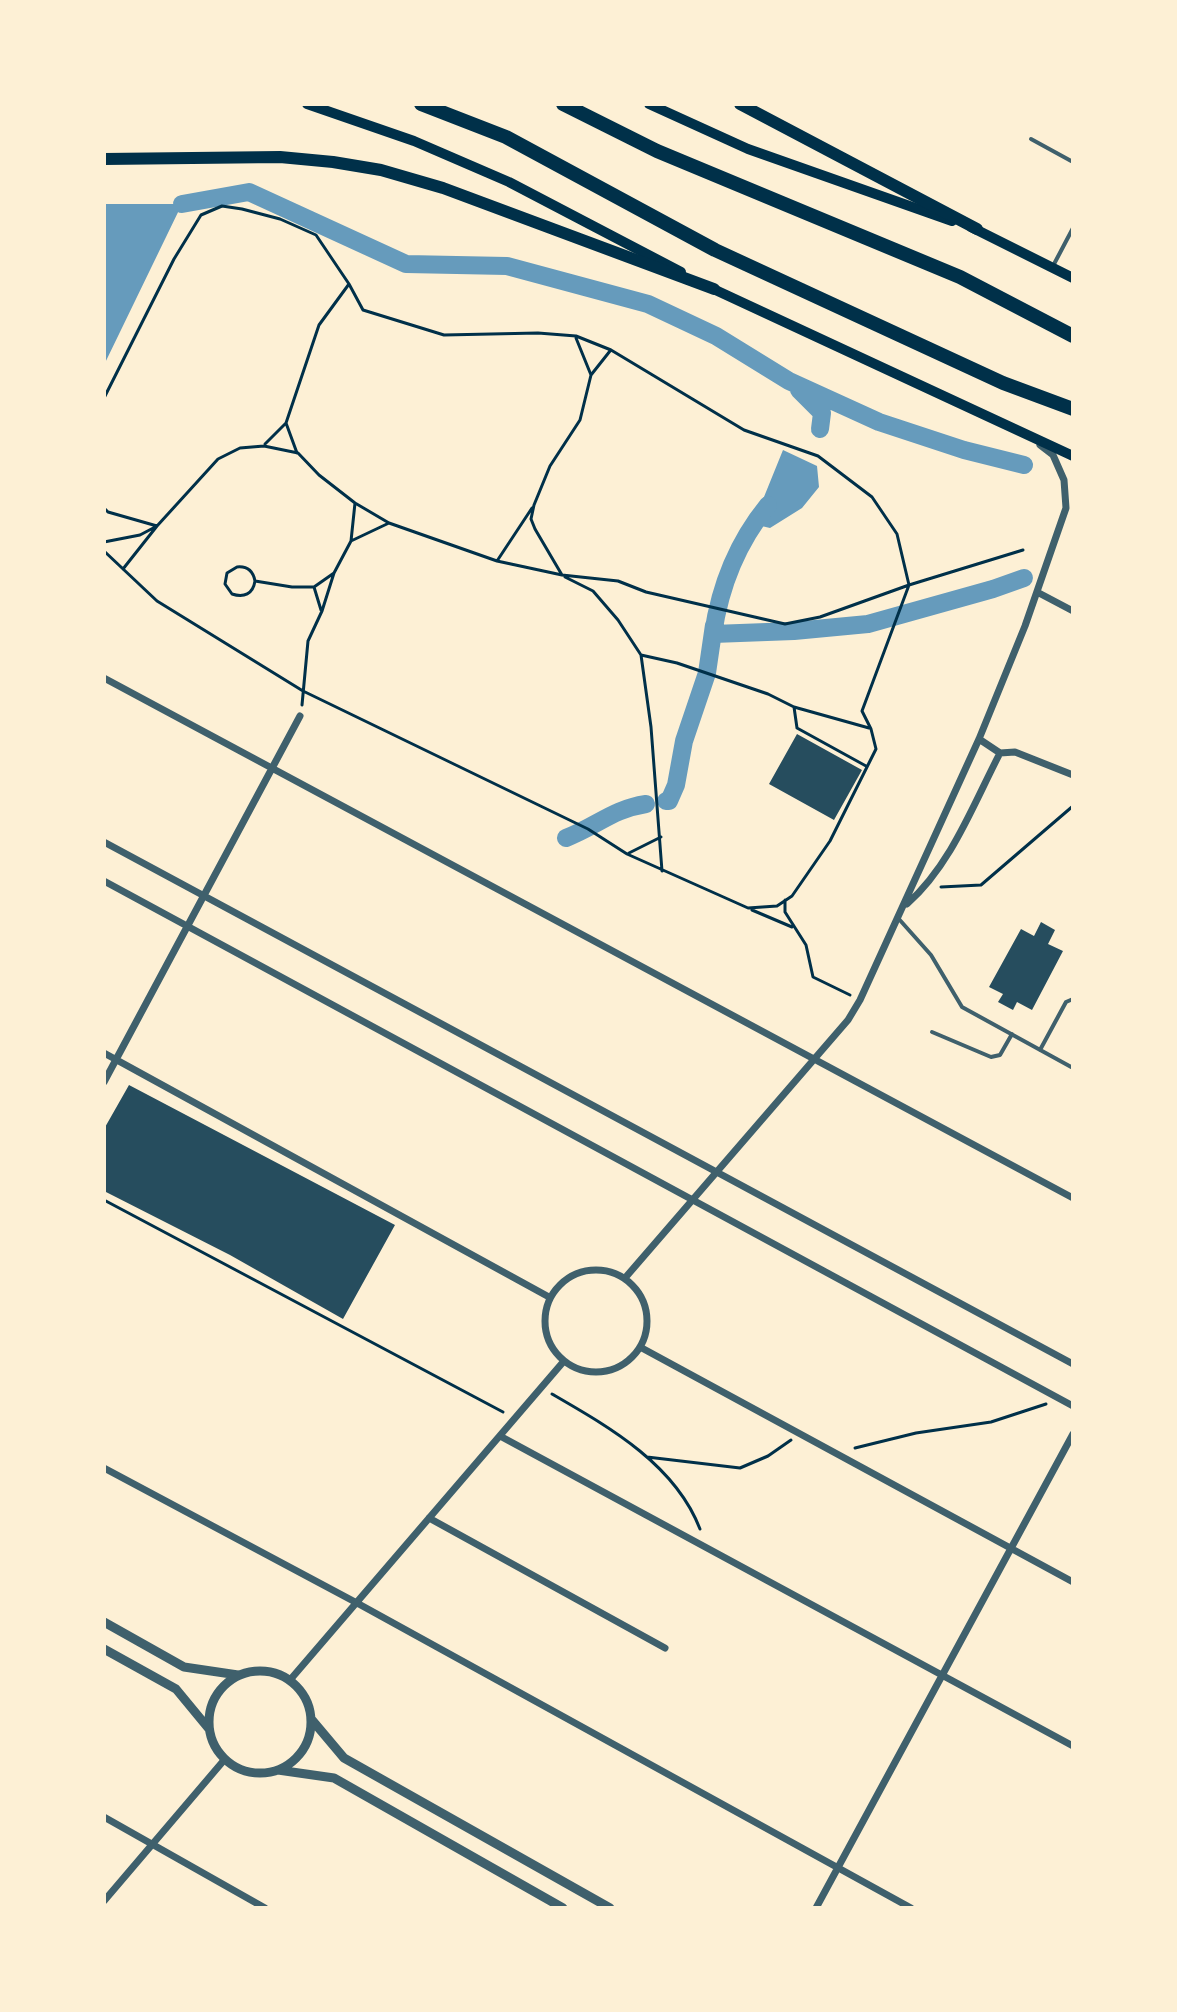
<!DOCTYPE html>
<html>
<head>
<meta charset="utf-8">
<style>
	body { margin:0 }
	#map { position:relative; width:1177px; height:2012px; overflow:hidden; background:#fdf0d5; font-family:Manrope,sans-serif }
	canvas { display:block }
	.frame { position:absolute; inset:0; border:106px solid #fdf0d5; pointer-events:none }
</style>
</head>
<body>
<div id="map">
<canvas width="1177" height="2012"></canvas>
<div class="frame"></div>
</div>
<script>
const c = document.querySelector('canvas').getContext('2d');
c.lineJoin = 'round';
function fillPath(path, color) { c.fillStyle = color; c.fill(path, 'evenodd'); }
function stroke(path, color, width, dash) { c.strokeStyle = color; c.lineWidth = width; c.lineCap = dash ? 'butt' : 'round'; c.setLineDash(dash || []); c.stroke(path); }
const water = new Path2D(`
	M 104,204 L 182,204 L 104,365 Z
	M 783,450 L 817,466 L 819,487 L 802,508 L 770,528 L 753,524 Z`);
const canal = new Path2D(`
	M 182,204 L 249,192 L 406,264 L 507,266 L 648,304 L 716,336 L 789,381 L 879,422 L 964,450 L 1024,465
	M 799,390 L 822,413 L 820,429
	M 768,505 C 737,543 720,586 713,634 L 794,631 L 868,624 L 993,589 L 1024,578
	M 666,801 L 669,801 L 676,785 L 684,741 L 707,673 L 714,625
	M 566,838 C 597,826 613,809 646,804`);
const building = new Path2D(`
	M 797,734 L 862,770 L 834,820 L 769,784 Z
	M 1041,922 L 1055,930 L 1048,944 L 1063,951 L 1032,1010 L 1017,1002 L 1013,1010 L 998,1002 L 1003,994 L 989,987 L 1021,929 L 1034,936 Z
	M 129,1085 L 395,1225 L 343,1319 L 230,1255 L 104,1191 L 104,1129 Z`);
const path = new Path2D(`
	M 576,338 L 591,375
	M 104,398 L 174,259 L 201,215 L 222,206 L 242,209 L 280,219 L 316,235 L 349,284 L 363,310 L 444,335 L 538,333 L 576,336 L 611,350 L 744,430 L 818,456 L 872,497 L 897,534 L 909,585 L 862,711 L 871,729 L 876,749 L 830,841 L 792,896 L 777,906 L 748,908 L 627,854 L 588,829 L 303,691 L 157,601 L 104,551
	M 286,423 L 297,453
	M 265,444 L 286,423 L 319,325 L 349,284
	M 104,508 L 108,512 L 157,526 L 123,569
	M 351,541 L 389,523
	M 104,542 L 140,535 L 157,526 L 218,459 L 240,448 L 264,446 L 298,453 L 319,475 L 355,503 L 389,523 L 497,561 L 562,575 L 618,581 L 646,592 L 785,624 L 820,617 L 909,585 L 1023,550
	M 497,561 L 532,508
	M 562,575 L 535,529 L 531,519 L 534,505 L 550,466 L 580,420 L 591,375 L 610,351
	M 565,577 L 593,591 L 618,620 L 641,655 L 651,727 L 662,871
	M 255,581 C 253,594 244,598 232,594 L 225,584 L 227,573 L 237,567 C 247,566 253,571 255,581 L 292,587 L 314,587 L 334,573
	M 314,587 L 321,610
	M 641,655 L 677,663 L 768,694 L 794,707 L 869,728
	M 302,705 L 308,641 L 322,611 L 334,573 L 351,541 L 355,503
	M 794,707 L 797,728 L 866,766
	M 629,853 L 661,837
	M 941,887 L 981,885 L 1073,806
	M 785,900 L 785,912 L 806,945 L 813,977 L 850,995
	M 752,910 L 792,927
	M 104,1200 L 503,1412
	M 552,1394 C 609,1427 675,1464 700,1529
	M 855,1448 L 916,1433 L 991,1422 L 1046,1404
	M 647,1457 L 740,1468 L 768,1456 L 791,1440`);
const service = new Path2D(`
	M 1031,139 L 1073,162
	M 1053,266 L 1073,228
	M 898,918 L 931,955 L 962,1007 L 1073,1068
	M 932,1032 L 991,1057 L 1000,1055 L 1012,1034
	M 1040,1050 L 1066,1002 L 1073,999`);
const minor = new Path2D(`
	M 1037,592 L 1073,611
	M 104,678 L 1073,1198
	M 979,739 L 1000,753
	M 1000,753 L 1015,752 L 1073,775
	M 104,842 L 1073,1364
	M 104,881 L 1073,1406
	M 907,904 C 951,865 973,805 1000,753
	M 104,1053 L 549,1297
	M 104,1082 L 300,716
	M545 1321a51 51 0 1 1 102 0a51 51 0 1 1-102 0Z
	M 625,1278 L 848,1020 L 860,1000 L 979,739 L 1025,626 L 1066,508 L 1064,480 L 1053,455 L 1040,445
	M 640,1347 L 1073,1582
	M 500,1436 L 1073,1746
	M 104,1468 L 357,1603 L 911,1908
	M 429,1518 L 665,1648
	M 290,1680 L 564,1361
	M 104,1817 L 265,1908
	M 104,1901 L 225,1759
	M 816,1908 L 1073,1434`);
const tertiary = new Path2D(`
	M 104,1622 L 184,1667 L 238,1675
	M 104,1649 L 176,1689 L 209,1729
	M209 1722a51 51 0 1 1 102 0a51 51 0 1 1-102 0Z
	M 312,1720 L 344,1758 L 610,1908
	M 278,1770 L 334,1778 L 563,1908`);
const secondary = new Path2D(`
	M 307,104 L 414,141 L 509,182 L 681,272
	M 649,104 L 748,149 L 952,221
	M 971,227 L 1073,278
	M 709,287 L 1073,456`);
const trunk = new Path2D(`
	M 740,104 L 977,229
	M 104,159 L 280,157 L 333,162 L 381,170 L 443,188 L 714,289`);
const motorway = new Path2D(`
	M 421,104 L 506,137 L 715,250 L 1003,383 L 1073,409
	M 563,104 L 657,151 L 960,277 L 1073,336`);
fillPath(water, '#669bbc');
stroke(canal, '#669bbc', 18);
fillPath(building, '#264d5e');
stroke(path, '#003049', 3);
stroke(service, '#3f606c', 4);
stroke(minor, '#3f606c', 7);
stroke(tertiary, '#3f606c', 9);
stroke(secondary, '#003049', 10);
stroke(trunk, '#003049', 12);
stroke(motorway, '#003049', 14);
</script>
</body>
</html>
